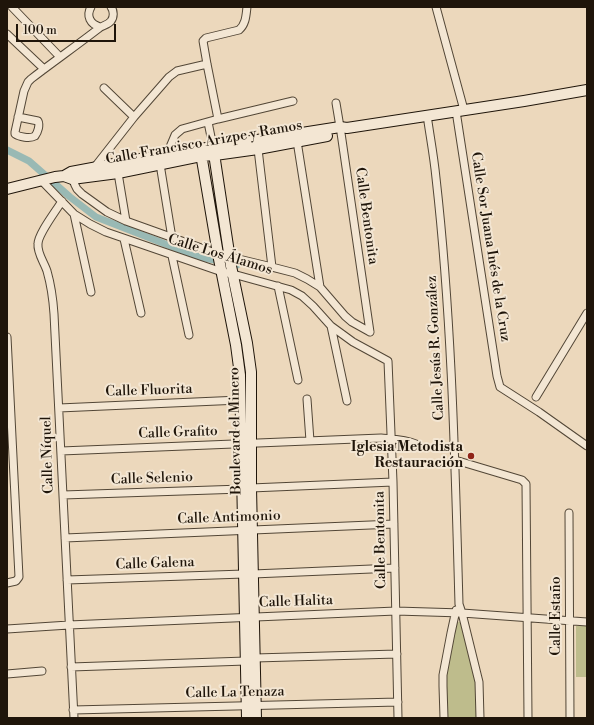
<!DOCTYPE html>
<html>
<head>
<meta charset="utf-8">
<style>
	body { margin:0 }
	#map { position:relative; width:594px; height:725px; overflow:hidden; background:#ecd8bc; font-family:"Libre Bodoni",serif }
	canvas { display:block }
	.frame { position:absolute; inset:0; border:8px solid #1f150a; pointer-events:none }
	.scale { position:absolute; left:16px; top:24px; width:100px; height:18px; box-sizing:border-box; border:2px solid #1f150a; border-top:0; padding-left:5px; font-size:12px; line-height:14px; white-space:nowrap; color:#1f150a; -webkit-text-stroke:3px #f3e6d3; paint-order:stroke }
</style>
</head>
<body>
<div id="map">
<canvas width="594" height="725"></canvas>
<div class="frame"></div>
<div class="scale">100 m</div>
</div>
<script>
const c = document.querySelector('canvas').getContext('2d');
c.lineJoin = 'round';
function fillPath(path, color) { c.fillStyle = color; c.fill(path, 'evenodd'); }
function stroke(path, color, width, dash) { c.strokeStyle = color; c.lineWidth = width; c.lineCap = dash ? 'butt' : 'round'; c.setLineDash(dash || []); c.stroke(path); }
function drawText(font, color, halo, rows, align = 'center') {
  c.font = font + ' "Libre Bodoni",serif'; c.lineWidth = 4; c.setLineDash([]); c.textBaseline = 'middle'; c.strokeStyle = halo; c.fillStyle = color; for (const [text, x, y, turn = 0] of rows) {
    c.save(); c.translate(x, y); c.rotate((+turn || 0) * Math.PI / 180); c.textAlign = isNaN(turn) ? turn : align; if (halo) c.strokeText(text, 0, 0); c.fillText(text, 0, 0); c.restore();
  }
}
const green = new Path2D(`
	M 461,621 L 476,680 L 477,718 L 446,718 L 444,676 L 454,624 Z
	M 576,626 L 587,626 L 587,677 L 576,677 Z`);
const canal = new Path2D(`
	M 7,150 L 29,161 L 70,197 L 96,217 L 196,256 L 237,265`);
const street = new Path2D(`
	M 12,7 L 60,57
	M 91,7 C 86,16 90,24 100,27
	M 436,7 L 464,110
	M 7,34 L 44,69
	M 104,88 L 134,117
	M 336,103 L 341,133 L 370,332
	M 456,111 L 497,376 L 500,387 L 539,412 L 587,446
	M 427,115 C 430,136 434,157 436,178 C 452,319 455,463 459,604 L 462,613 L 479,682 L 480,718
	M 18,117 L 38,121 C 40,125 38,132 35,136 C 30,139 19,137 15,134 L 15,132 L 24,91 L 28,82 L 31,79 C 53,62 76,46 98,29 C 102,25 107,26 111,21 C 114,17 114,11 111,7
	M 218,119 L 207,64 L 203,41 L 206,38 L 239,30 C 246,24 246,15 247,7
	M 208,122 L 213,147
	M 297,141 L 320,287
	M 258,149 L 272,267
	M 167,154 L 175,135 L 182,129 L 218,119 L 293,101
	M 160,164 L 172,238
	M 94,168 L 134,117 L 169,77 L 177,71 L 207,64
	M 118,173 L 126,221
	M 71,175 L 75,185 L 77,189 L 82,194 L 107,212 L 126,221 L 218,254 L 272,267 L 295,273 L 307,279 L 320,287 L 345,316 L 352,322 L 370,332
	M 41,180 L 74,214 L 90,224 L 106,232 L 222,272 L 233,274 L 291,290 L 302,296 L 313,306 L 331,326 L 353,342 L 388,361 L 393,482 L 398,718
	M 62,201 C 56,211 38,234 38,244 C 37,253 44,262 47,271 C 51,285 53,299 54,314 L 74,718
	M 74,214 L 91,292
	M 124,239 L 141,313
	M 172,256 L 189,335
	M 278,286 L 298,380
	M 331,326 L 347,401
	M 7,337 L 19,577 L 16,581 L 7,583
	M 536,397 L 587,313
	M 307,399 L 310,441
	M 59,408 L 240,400
	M 61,451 L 381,438 C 393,439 405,439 416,444
	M 455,460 L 522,480 L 526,484 L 528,718
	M 251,488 L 393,482
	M 63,495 L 242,489
	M 569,513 L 570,718
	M 65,538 L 394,524
	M 253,574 L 395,568
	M 67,580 L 244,574
	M 7,629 L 69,625 L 396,611 L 462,613 L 587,622
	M 255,658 L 397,654
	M 71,667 L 246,661
	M 7,674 L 42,671
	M 73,710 L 398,702
	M 444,718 L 443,686 L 443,675 L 451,633 L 456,610`);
const secondary = new Path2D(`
	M 213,147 L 231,266 L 247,343 L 251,372 L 251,488 L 256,718
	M 200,148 L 218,254 L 236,345 L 240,375 L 247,718
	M 64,176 L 71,172 L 167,154 L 213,147 L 340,127 L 347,128 L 524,101 L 587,90
	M 7,189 L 55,177 L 64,176 L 72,179 L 118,173 L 201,156 L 215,155 L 258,149 L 327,136`);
const markers = [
	[471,456,4,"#8f2418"]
];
const streetNames = [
	["Calle Francisco Arizpe y Ramos",204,143,-10],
	["Calle Bentonita",366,216,82],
	["Calle Sor Juana Inés de la Cruz",490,247,81],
	["Calle Los Álamos",220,255,17],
	["Calle Jesús R. González",436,348,-93],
	["Calle Fluorita",149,391,-2],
	["Boulevard el Minero",236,431,-91],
	["Calle Grafito",178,433,-2],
	["Calle Níquel",48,455,-92],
	["Calle Selenio",152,479,-2],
	["Calle Antimonio",229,518,-2],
	["Calle Bentonita",381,540,-91],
	["Calle Galena",155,564,-2],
	["Calle Halita",296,602,-2],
	["Calle Estaño",557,616,-90],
	["Calle La Tenaza",235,693,-1]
];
const poiNames = [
	["Iglesia Metodista",463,448],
	["Restauración",463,464]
];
fillPath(green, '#bebc8c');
stroke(canal, '#99b9b4', 7);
stroke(street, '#524636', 9);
stroke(secondary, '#1f150a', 12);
stroke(street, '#f3e6d3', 7);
stroke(secondary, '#f3e6d3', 10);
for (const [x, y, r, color] of markers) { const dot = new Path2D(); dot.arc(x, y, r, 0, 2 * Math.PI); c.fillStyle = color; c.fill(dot); stroke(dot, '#f3e6d3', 1.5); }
drawText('14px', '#1f150a', '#f3e6d3', streetNames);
drawText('bold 14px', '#1f150a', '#f3e6d3', poiNames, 'right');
</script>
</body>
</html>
